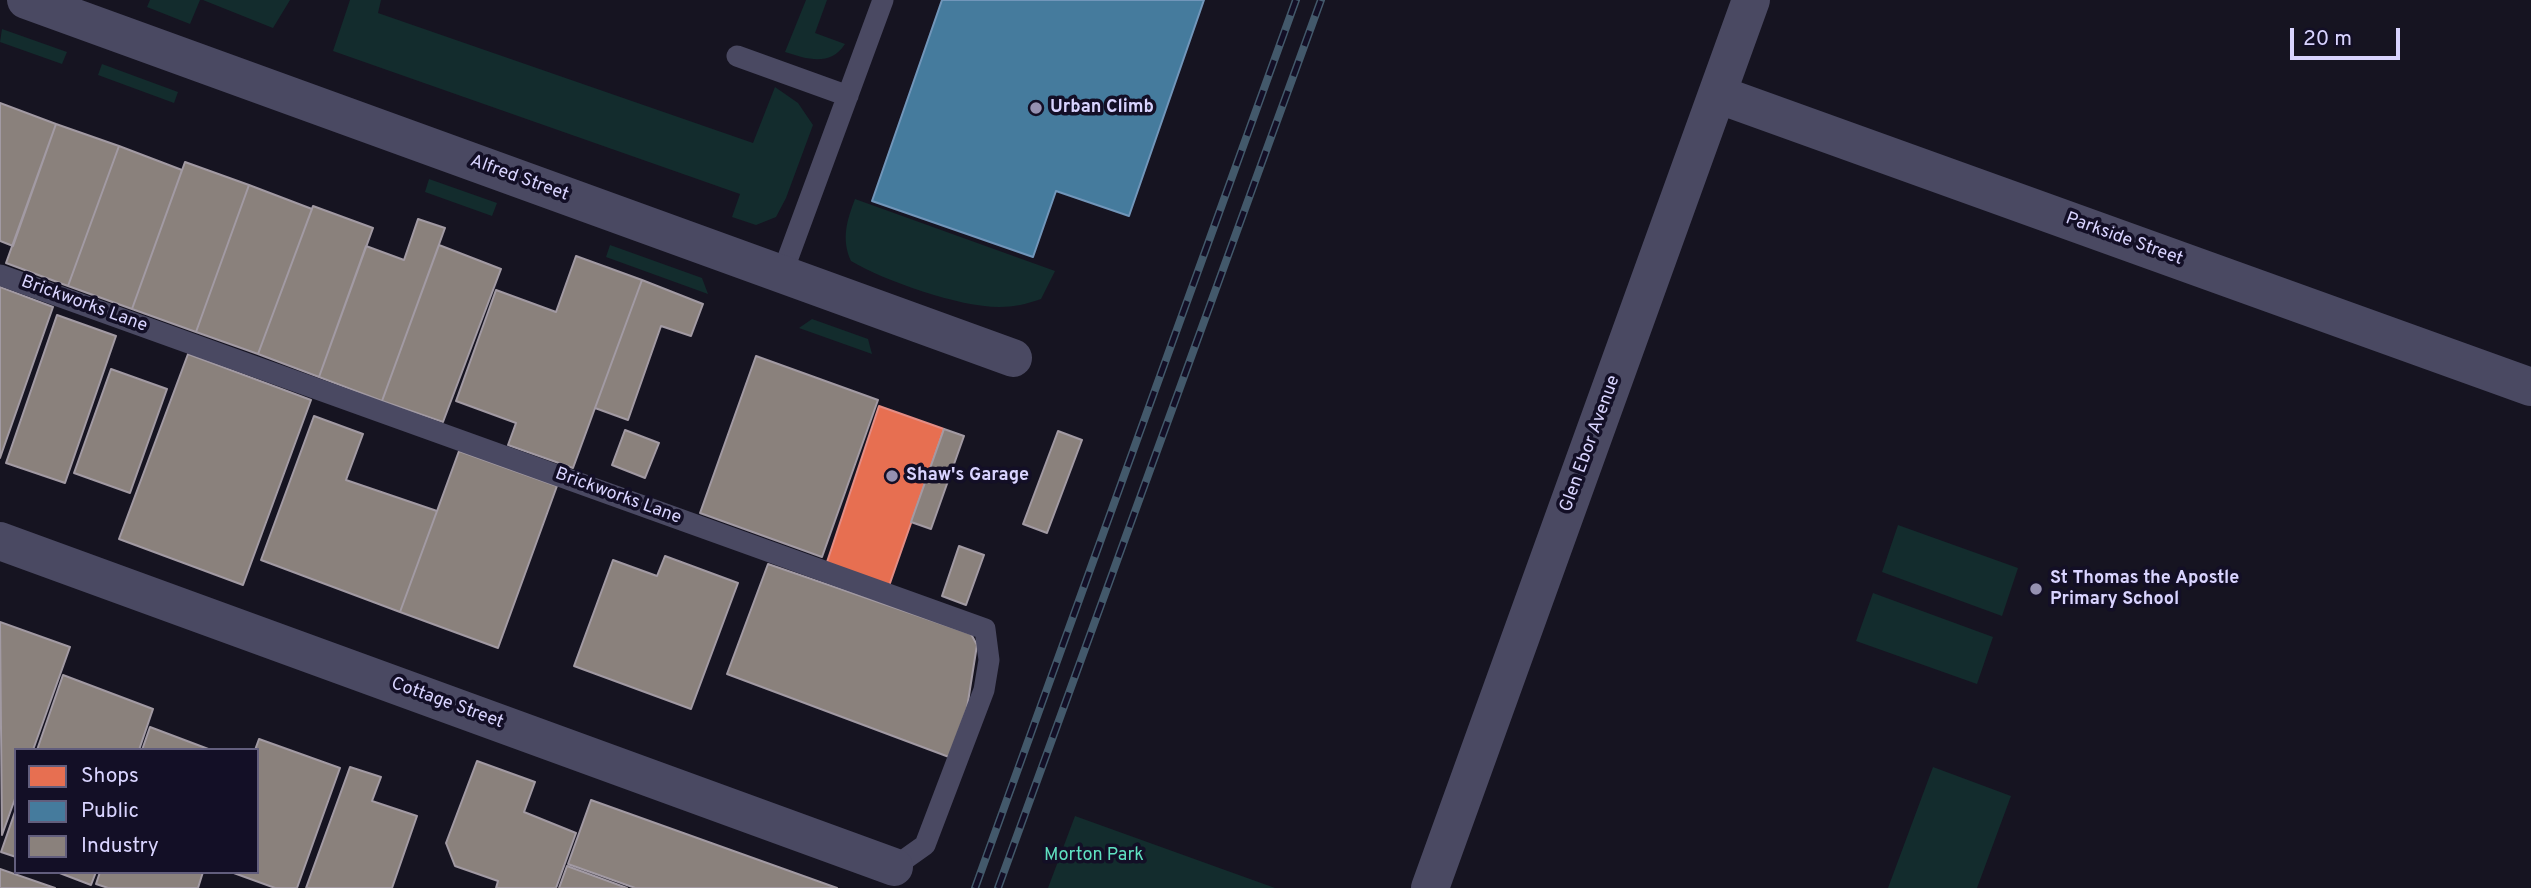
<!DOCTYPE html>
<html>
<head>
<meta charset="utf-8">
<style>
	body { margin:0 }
	#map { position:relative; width:2531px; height:888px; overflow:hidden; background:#161421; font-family:Overpass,sans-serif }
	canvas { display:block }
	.legend { position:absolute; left:14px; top:748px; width:245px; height:126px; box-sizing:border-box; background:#130f26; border:2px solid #625e7d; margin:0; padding:9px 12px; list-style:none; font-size:21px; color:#d9d4ff }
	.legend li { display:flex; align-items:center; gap:14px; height:35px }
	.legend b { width:35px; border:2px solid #625e7d }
	.scale { position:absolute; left:2290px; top:28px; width:110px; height:32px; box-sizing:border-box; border:4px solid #d9d4ff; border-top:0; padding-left:9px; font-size:21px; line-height:24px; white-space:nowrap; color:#d9d4ff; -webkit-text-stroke:5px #130f26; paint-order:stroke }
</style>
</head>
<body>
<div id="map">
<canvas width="2531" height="888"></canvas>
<ul class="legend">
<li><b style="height:19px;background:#e76f51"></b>Shops</li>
<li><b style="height:19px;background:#457b9d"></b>Public</li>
<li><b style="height:19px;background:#8a817c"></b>Industry</li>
</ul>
<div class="scale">20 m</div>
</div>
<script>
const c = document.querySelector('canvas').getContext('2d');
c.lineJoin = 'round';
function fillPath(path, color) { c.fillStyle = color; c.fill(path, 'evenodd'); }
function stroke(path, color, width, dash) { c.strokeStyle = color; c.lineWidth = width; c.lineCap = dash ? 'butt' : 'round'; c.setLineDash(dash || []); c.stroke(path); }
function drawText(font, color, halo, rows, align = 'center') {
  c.font = font + ' Overpass,sans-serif'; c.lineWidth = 7; c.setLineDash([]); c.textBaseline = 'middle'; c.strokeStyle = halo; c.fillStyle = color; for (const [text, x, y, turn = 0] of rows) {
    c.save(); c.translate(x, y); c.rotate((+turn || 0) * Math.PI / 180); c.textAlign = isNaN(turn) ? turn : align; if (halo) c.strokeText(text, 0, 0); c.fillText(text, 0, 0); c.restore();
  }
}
const green = new Path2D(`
	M 150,0 L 200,0 L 190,24 L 147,7 Z
	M 203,0 L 290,0 L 273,28 Z
	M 350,0 L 381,0 L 378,13 L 753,143 L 775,87 L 798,103 L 813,125 L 786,198 L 776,217 L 756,225 L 732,217 L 740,194 L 333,51 Z
	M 806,0 L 827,0 L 815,33 L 845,44 C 830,67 807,59 785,52 Z
	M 2,29 L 67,52 L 62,64 L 0,42 Z
	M 102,64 L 178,92 L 174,103 L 98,75 Z
	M 429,179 L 497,203 L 492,216 L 425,192 Z
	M 855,199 L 1055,271 L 1041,299 C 1027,304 1014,307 999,307 C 959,307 885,281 851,261 C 841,239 847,220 855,199 Z
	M 610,245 L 702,278 L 708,294 L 606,257 Z
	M 812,319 L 868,339 L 872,354 L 799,328 Z
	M 1898,525 L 2018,568 L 2002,616 L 1882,572 Z
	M 1873,593 L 1993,637 L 1977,684 L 1856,641 Z
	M 1933,767 L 2011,796 L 1977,888 L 1888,888 Z
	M 1075,816 L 1275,888 L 1048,888 Z`);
const shops = new Path2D(`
	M 879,406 L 944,429 L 889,586 L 826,565 Z`);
const public = new Path2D(`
	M 942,0 L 1204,0 L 1129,216 L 1056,191 L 1033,257 L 872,201 Z`);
const industry = new Path2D(`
	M 0,103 L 56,124 L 13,246 L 0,241 Z
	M 56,124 L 119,146 L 68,286 L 6,263 Z
	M 119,146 L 182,170 L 132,309 L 68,286 Z
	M 185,162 L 249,185 L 196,332 L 132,309 Z
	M 249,185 L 312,209 L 258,354 L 196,332 Z
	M 313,206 L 373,228 L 319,377 L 258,354 Z
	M 418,219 L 445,228 L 382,401 L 319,377 L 366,246 L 404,260 Z
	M 439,245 L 501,269 L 443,422 L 382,401 Z
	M 576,256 L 642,280 L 573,468 L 508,445 L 516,423 L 456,401 L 496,290 L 556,312 Z
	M 642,280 L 703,304 L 691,336 L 661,326 L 628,420 L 595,408 Z
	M 0,287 L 53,307 L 0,458 Z
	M 57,315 L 116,336 L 65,483 L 6,463 Z
	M 188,354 L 311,400 L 243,585 L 119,539 Z
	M 756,356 L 878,400 L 822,557 L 700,513 Z
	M 111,369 L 167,389 L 130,493 L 74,473 Z
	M 314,416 L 363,434 L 346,480 L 437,511 L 400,612 L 261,560 Z
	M 944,429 L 964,436 L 931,529 L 911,522 Z
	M 625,430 L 659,443 L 645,478 L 612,465 Z
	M 1058,431 L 1082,440 L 1047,533 L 1023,524 Z
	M 459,451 L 557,486 L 498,648 L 400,612 Z
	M 959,546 L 984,555 L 966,605 L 942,596 Z
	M 665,556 L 738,583 L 691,709 L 574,666 L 613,560 L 657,576 Z
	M 768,564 L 971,634 L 977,645 L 967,708 L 949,757 L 727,674 Z
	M 0,622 L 70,647 L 33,750 L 16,750 L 16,796 L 2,835 Z
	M 63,675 L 153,709 L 139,750 L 37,750 Z
	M 150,727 L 211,750 L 142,750 Z
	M 259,739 L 340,768 L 297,888 L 275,888 L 231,872 L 257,872 L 257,750 L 255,750 Z
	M 477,761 L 535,782 L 524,812 L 576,833 L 556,888 L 496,888 L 498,881 L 455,866 L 446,843 Z
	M 350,767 L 381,777 L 372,801 L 417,816 L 392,888 L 306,888 Z
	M 591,800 L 837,888 L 635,888 L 568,864 Z
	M 16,809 L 16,857 L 1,852 Z
	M 567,866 L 627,888 L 559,888 Z
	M 0,869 L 55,888 L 0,888 Z
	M 57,872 L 96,872 L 91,885 Z
	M 100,872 L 203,872 L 198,888 L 108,888 L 96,884 Z`);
const service = new Path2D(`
	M 737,56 L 848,96
	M 782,274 L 883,0
	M 0,275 L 985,629 L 989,660 L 984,690 L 925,845 L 894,867`);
const minor = new Path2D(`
	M 26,0 L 1013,358
	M 1717,94 L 2531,387
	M 0,541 L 894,867
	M 1430,888 L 1751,0`);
const rail = new Path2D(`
	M 975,888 L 1296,0
	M 998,888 L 1321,0`);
const markers = [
	[1036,108,7,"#9591b1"],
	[892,476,7,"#9591b1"],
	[2036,589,7,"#9591b1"]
];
const poiNames = [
	["Urban Climb",1050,108],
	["Shaw's Garage",906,476],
	["St Thomas the Apostle",2050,579],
	["Primary School",2050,600]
];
const streetNames = [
	["Alfred Street",519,179,20],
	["Parkside Street",2124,240,20],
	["Brickworks Lane",84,305,20],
	["Glen Ebor Avenue",1591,444,-70],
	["Brickworks Lane",618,497,20],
	["Cottage Street",447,704,20]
];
const parkNames = [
	["Morton Park",1094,856]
];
fillPath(green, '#132c2d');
fillPath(shops, '#e76f51');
stroke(shops, '#e38d85', 2);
fillPath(public, '#457b9d');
stroke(public, '#7196ba', 2);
fillPath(industry, '#8a817c');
stroke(industry, '#a29aa3', 2);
stroke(service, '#4a4962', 21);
stroke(minor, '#4a4962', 38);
stroke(rail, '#43596b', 8);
stroke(rail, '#130f26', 5, [16]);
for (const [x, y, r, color] of markers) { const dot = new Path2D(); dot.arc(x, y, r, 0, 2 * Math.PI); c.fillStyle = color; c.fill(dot); stroke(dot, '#130f26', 2.5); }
drawText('bold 18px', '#d9d4ff', '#130f26', poiNames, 'left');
drawText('18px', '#d9d4ff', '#130f26', streetNames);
drawText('18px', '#5fe0c0', '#130f26', parkNames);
</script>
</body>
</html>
